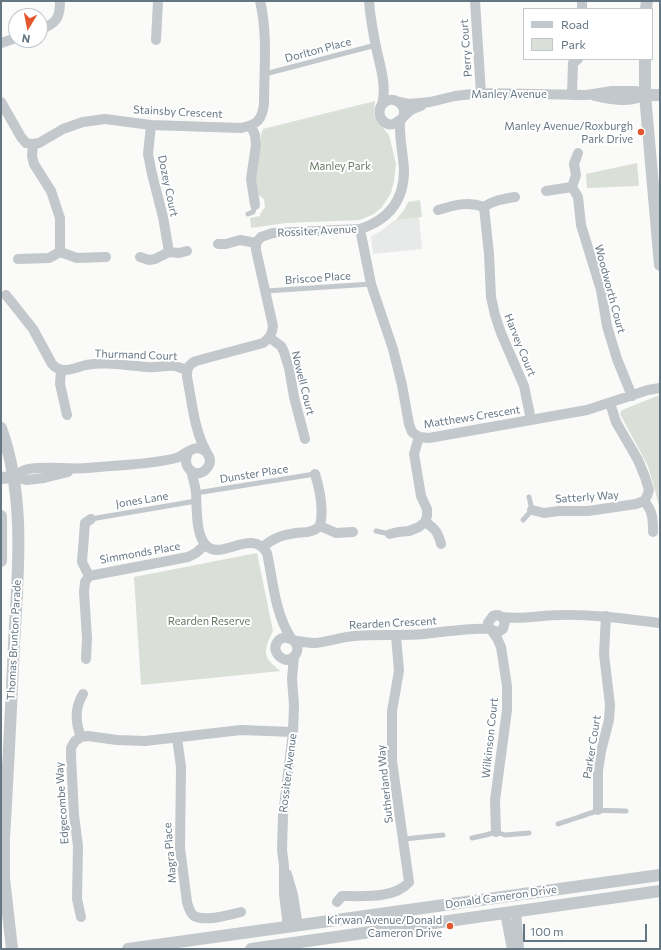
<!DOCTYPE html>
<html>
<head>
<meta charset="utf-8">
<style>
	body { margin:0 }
	#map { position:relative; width:661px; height:950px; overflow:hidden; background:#fafaf8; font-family:Commissioner,sans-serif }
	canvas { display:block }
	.frame { position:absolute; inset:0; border:2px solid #657683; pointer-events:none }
	.legend { position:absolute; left:523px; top:8px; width:130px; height:52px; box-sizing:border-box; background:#fff; border:1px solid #c1c8cd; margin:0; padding:5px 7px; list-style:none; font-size:12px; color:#657683 }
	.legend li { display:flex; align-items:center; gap:8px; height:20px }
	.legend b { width:20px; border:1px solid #c1c8cd }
	.north { position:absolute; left:8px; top:8px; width:40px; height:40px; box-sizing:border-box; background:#fff; border:1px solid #c1c8cd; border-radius:50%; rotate:190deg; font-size:11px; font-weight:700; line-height:16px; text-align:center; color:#657683 }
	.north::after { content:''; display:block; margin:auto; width:14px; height:18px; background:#e4572e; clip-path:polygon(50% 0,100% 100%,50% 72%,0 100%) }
	.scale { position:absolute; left:523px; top:924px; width:124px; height:18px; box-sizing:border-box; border:2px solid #657683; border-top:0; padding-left:5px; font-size:12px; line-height:14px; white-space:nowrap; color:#657683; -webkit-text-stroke:3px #fff; paint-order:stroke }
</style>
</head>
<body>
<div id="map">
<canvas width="661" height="950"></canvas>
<div class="frame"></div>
<ul class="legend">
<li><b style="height:5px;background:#c3c8cc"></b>Road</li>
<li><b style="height:11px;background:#dadfd7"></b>Park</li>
</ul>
<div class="north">N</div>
<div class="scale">100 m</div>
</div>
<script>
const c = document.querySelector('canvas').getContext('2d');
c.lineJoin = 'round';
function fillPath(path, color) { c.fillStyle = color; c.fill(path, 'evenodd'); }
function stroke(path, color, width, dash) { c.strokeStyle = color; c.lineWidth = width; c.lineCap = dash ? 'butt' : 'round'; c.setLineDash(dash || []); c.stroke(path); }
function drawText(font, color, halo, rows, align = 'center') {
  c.font = font + ' Commissioner,sans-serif'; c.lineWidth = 4; c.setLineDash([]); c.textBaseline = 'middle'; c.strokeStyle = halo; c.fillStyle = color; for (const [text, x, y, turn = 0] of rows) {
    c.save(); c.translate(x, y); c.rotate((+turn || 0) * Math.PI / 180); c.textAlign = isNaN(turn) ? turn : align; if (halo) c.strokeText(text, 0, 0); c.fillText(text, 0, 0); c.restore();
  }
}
const built = new Path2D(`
	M 419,217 L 422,249 L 373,254 L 371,236 L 381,231 L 395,220 Z`);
const green = new Path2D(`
	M 375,101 L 374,115 L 379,123 L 389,135 L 396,164 L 394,181 L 391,193 L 382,207 L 374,214 L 360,220 L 286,223 L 251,228 L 250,218 L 260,216 L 260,214 L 265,207 L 264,199 L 257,194 L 255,177 L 260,151 L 261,135 L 263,129 Z
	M 637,163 L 639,186 L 587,188 L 586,174 Z
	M 420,200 L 422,217 L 396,220 L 404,210 L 408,202 Z
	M 660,395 L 660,511 L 656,494 L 648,466 L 620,414 L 622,410 Z
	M 257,553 L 273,631 C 263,651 262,658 281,671 L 141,685 L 134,577 Z`);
const service = new Path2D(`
	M 265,74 L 376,45
	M 248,214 L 253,212 L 255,205
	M 266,291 L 371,284
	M 196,493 L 315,474
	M 91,519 L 196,501
	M 523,520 L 532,510 L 529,497
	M 376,531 L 390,534
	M 558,824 C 571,820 584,815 597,811 C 600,810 620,811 626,811
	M 472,838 L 486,835 L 496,832 L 505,835 L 529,833
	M 404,839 L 443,835`);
const minor = new Path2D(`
	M 369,1 C 370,16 373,32 376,47 C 380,66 387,85 382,105
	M 475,1 L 481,93
	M 582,1 L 582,9
	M 40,30 C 56,23 60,19 60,1
	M 156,40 L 158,1
	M 1,43 L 16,38
	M 572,95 L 573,63 L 578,59
	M 595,96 C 612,100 629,103 645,95
	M 1,102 L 21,137 L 26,143 L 33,144 L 39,143 L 63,129 L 83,122 L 105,119 L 151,125 L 241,128 C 257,125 262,120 264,104 C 264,70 268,34 260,1
	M 399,102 L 409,104 L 430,102 L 455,96 L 481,93 L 587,95 L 612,91 L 636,91 L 645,95
	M 402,119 C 411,104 389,92 381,106 C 379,110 379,114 381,118 C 391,134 403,116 411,110 C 414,108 419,107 422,105
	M 151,125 L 148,154 L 152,174 L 163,217 L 169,252
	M 251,126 L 255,135 L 256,145 L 251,179 L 255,205
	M 33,144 L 32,156 L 34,164 L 51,191 L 60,218 L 60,252
	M 578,153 L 574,164 L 576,175 L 572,187 L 578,197 L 581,225 L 601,290 L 607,326 L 617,359 L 632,396
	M 546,191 L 572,187
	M 484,207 L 489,254 L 491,297 L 495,315 L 501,333 L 524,386 L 531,420
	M 484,207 C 494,200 503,199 515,197
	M 438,210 C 454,205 468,201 484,207
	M 360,229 L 371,284 L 393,349 L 402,385 L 409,424 L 412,432 L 419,437 L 429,438 L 587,410 L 648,390 L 660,388
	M 218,244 L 226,244 L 240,240 L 256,243
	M 60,252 L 77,258 L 106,257
	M 140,257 L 149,260 L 155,259 L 169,252 L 179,253 L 187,251
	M 18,259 L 49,258 L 60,252
	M 6,295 L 33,329 L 52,364 C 62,375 73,368 86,365 C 107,361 127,366 147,367 C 156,368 166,365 175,366 C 179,367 183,369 187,370
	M 270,338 L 281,346 L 284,352 L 289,368 L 294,397 L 305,439
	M 61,371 L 60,384 L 67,415
	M 206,451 C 194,430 192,401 187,377 C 187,368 188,365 196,361 L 263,343 C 270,338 272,334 273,326 L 256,250 L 256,243 L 261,237 L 273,233 L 360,229 C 388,220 404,201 404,170 C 403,153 399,137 400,121
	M 191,471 C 193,478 195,485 196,492 C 197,507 195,538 208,547 C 224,559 252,528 267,553 C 273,581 275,614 291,638
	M 14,477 C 17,475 21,471 25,470 C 41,465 69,470 88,468 C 116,465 149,465 176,458 C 183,456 190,448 198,448 C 207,449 214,460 207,468 C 198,481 180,468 188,453
	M 14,477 L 26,480 L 44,478 L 68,472
	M 644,501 C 653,511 653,519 653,532
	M 532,510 L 544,513 L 559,511 L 588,511 L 636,504 L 644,501 L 647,496 L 649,490 L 645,477 L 638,460 L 616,422 L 610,403
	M 425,522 C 436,529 438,533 441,544
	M 320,526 L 336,533 L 353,532
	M 390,534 L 398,532 L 409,531 L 419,527 L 425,522 L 427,516 L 427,509 L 421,496 L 414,454 L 419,437
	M 263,547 C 273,538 282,535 296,533 C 306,532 312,533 320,526 C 324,509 320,490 315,474
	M 89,576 L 82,562 L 85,523 L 91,519
	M 502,617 C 522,620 541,615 561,615 C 594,614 627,619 660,623
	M 492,630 L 498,632 L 503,629 L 505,622 C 502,616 498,614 493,616 L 488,623 L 489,627 L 497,638 L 501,647 L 507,686 L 507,710 L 495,800 L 496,832
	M 294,641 C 301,649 296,659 286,660 C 277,657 272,649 278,641 C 284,634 291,640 297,641 C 303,642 309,643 315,643 C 328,642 341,637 354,636 C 377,634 401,636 424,634 C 447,632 468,627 491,629
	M 86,659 L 87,638 L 84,592 L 85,582 L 89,576 L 188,557 L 196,553 L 205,545
	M 81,737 C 75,722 75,707 83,694
	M 177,738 L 181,767 L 180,848 L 187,902 C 188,906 190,913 194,916 C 206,922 229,915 241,912
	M 598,810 L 598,771 L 601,751 L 609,720 L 610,705 L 604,654 L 606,616
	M 287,874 L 293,895 L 298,926
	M 337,902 L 342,896 C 362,896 395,899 409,882 L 392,761 L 392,711 L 399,671 L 396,636
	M 516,911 L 519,949
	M 505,913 L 512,949
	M 81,917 L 77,899 L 78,846 L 74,815 L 71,756 L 71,748 L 75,741 L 81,737 L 88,736 L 117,740 L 145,741 L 241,730 L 293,732
	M 288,927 L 284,894 L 284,866 L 282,850 L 283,815 L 293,732 L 294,705 L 292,679 L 294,656`);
const tertiary = new Path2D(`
	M 646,9 L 647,1
	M 645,59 L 645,95 L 660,265
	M 645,95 L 660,95
	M 1,428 C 26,497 18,572 14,644 C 11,709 8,774 4,838 L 4,878 L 12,949
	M 1,478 L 14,477
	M 1,516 L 1,561
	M 128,949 L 660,875
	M 251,949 L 660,891`);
const markers = [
	[641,132,4,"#e4572e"],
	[450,926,4,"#e4572e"]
];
const streetNames = [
	["Perry Court",466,48,-94],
	["Dorlton Place",318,50,-15],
	["Manley Avenue",509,94],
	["Stainsby Crescent",178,112,3],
	["Dozey Court",168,186,78],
	["Rossiter Avenue",317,231,-3],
	["Briscoe Place",318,278,-4],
	["Woodworth Court",610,289,75],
	["Harvey Court",520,345,68],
	["Thurmand Court",136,355,2],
	["Nowell Court",303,383,76],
	["Matthews Crescent",472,417,-9],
	["Dunster Place",254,474,-9],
	["Satterly Way",587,497,-4],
	["Jones Lane",142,500,-9],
	["Simmonds Place",140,553,-10],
	["Rearden Crescent",393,623,-3],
	["Thomas Brunton Parade",14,640,-87],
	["Wilkinson Court",490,738,-84],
	["Parker Court",592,747,-81],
	["Rossiter Avenue",288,773,-83],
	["Sutherland Way",385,784,-96],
	["Edgecombe Way",62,803,-94],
	["Magra Place",170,853,-95],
	["Donald Cameron Drive",501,897,-8]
];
const poiNames = [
	["Manley Avenue/Roxburgh",633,126],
	["Park Drive",633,139],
	["Kirwan Avenue/Donald",442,920],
	["Cameron Drive",442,933]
];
const parkNames = [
	["Manley Park",340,166],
	["Rearden Reserve",209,621]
];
fillPath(built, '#e8e9e9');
fillPath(green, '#dadfd7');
stroke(service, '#c3c8cc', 5);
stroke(minor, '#c3c8cc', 10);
stroke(tertiary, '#c3c8cc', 12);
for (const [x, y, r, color] of markers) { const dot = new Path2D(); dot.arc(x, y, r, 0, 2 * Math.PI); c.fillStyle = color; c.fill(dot); stroke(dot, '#fff', 1.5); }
drawText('11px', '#657683', '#fff', streetNames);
drawText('11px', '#657683', '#fff', poiNames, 'right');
drawText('11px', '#687a64', '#fff', parkNames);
</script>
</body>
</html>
